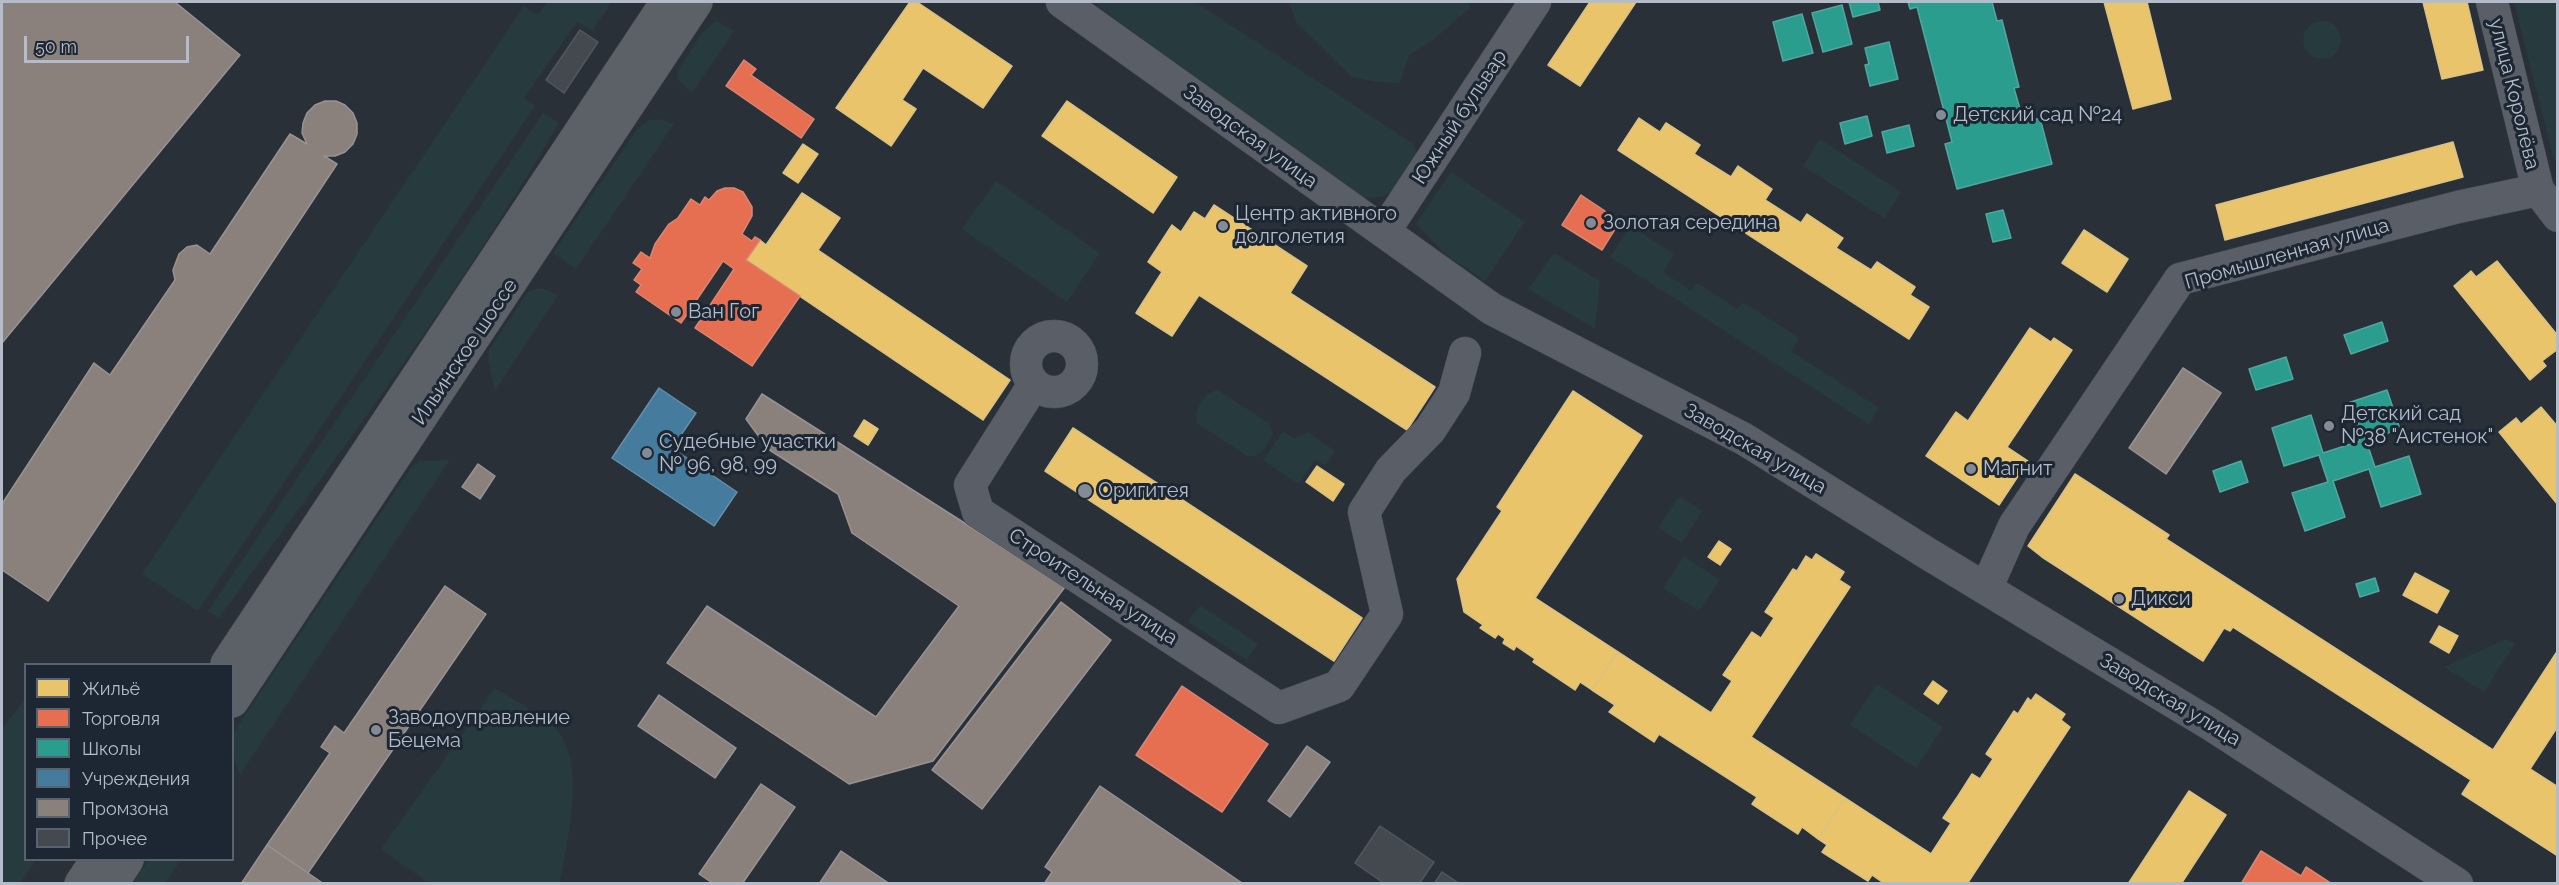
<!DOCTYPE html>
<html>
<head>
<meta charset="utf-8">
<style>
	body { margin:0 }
	#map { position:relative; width:2559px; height:885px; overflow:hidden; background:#2a3038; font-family:Raleway,sans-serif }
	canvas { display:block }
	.frame { position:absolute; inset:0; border:3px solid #b4bcc9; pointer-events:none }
	.legend { position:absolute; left:24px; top:663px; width:210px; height:198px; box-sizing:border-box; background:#1d2633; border:2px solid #59626f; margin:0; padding:8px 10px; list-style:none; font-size:18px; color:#b4bcc9 }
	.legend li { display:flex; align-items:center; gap:12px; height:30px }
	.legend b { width:30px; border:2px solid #59626f }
	.scale { position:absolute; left:24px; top:36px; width:165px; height:27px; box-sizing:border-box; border:3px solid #b4bcc9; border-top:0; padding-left:8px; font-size:18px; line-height:21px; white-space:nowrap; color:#b4bcc9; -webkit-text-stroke:4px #1d2633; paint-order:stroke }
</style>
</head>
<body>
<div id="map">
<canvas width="2559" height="885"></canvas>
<div class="frame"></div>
<ul class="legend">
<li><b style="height:16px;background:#e9c46a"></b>Жильё</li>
<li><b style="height:16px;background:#e76f51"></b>Торговля</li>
<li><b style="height:16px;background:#2a9d8f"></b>Школы</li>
<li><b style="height:16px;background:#457b9d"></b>Учреждения</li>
<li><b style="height:16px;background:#8a817c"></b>Промзона</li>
<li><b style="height:16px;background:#444950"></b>Прочее</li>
</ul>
<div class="scale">50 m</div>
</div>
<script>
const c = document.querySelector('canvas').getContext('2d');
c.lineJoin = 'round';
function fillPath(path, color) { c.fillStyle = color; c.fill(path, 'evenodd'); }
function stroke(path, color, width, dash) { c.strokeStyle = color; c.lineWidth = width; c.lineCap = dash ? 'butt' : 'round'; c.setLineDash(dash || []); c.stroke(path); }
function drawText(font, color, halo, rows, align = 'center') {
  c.font = font + ' Raleway,sans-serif'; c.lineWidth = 6; c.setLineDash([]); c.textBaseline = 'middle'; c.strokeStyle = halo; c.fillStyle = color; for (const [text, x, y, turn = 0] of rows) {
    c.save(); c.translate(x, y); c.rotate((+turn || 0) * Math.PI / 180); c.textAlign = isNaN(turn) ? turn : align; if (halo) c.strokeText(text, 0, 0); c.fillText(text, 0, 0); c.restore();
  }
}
const green = new Path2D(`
	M 547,2 L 612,2 L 592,31 L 577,22 L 524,98 L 535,106 L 198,611 L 142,574 L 524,6 L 538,15 Z
	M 1092,2 L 1195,2 L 1414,144 L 1417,155 C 1400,180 1393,205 1359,196 Z
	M 1289,2 L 1469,2 L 1471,7 L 1433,40 L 1409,55 L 1400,83 L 1376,82 L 1352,77 L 1296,22 Z
	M 2514,2 L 2557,2 L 2557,160 L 2554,160 Z
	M 716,21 L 734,31 L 692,93 L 678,80 L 677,72 L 702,33 Z
	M2303 40a19 19 0 1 1 38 0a19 19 0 1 1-38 0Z
	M 543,113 L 559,123 C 458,296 337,457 219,618 L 208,611 Z
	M 659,119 L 674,124 L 576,269 L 553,253 L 638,128 L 650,120 Z
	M 1820,139 L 1901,192 L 1884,218 L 1803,166 Z
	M 1451,172 L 1525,222 L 1485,281 L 1445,254 L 1416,224 Z
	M 996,181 L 1100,253 L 1067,302 L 962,229 Z
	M 1630,226 L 1674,254 L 1663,272 L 1691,291 L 1697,283 L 1738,309 L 1743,302 L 1799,338 L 1791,351 L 1879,408 L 1869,424 L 1610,257 Z
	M 1554,253 L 1600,281 L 1595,329 L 1528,289 Z
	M 534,289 L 544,289 L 558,295 L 495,391 L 488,361 L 489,350 L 528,292 Z
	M 1218,390 L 1270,424 L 1273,435 C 1266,445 1262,459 1247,456 L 1198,424 C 1191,412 1205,392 1218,390 Z
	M 1283,431 L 1294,439 L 1308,432 L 1335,451 L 1325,466 L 1315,460 L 1298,484 L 1263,460 Z
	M 450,460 L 240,775 L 233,754 L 233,733 L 411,468 L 420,461 Z
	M 1679,496 L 1702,511 L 1682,543 L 1658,528 Z
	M 1684,556 L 1720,580 L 1699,611 L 1663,588 Z
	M 1200,605 L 1258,644 L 1247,660 L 1188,622 Z
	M 2506,639 L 2515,644 L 2484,692 L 2444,667 Z
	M 1877,684 L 1943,727 L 1916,768 L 1850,725 Z
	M 495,688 C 509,697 548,719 557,730 C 587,767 567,840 560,883 L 429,883 L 381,849 Z
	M 25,699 L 26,860 L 36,860 L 20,883 L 2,883 L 2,729 Z
	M 149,860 L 181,860 L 165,883 L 132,883 Z`);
const homes = new Path2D(`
	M 910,2 L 917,2 L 1012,66 L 983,108 L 923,68 L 902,100 L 916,109 L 891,146 L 836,108 Z
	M 1590,2 L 1636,2 L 1580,86 L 1548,65 Z
	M 2104,2 L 2147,2 L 2171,99 L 2133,109 Z
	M 2423,2 L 2467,2 L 2483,70 L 2442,79 Z
	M 1067,101 L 1177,177 L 1153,213 L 1042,136 Z
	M 1639,118 L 1660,132 L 1666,123 L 1700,145 L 1694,154 L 1731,177 L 1738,166 L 1772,189 L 1765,200 L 1801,223 L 1807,214 L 1843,238 L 1836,248 L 1871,270 L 1877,262 L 1915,287 L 1910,295 L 1929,307 L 1909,339 L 1618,150 Z
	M 2453,142 L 2463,177 L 2225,240 L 2216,205 Z
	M 803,144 L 818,154 L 798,183 L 783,173 Z
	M 802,193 L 840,218 L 818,250 L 1010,380 L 983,420 L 746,260 L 760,240 L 766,245 Z
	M 1214,205 L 1307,266 L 1290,293 L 1435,387 L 1407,430 L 1199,295 L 1172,336 L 1136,313 L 1162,272 L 1148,262 L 1172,225 L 1181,232 L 1194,212 L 1205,219 Z
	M 2084,230 L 2128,259 L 2107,292 L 2062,263 Z
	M 2497,261 L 2558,336 L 2558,349 L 2542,361 L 2546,366 L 2530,380 L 2454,286 L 2471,271 L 2476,277 Z
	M 2030,328 L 2051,342 L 2054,338 L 2072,350 L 2007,447 L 2028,461 L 1999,505 L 1926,456 L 1956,412 L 1968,421 Z
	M 1573,391 L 1642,436 L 1535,598 L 1618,652 L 1592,690 L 1580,682 L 1575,690 L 1533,662 L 1535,659 L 1516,646 L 1514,650 L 1503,643 L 1505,639 L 1498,634 L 1495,638 L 1480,628 L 1483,625 L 1464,612 L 1457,579 L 1502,511 L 1497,507 Z
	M 2541,407 L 2558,427 L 2558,505 L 2499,432 L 2516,418 L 2521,424 Z
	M 864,420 L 878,429 L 868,445 L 854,436 Z
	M 1073,428 L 1362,618 L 1334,661 L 1045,471 Z
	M 1317,466 L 1344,484 L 1333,501 L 1306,482 Z
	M 2075,474 L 2169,535 L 2166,539 L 2493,750 L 2558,650 L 2558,726 L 2530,769 L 2558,787 L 2558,856 L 2462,794 L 2471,780 L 2233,627 L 2230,631 L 2224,628 L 2203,661 L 2042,557 L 2028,546 Z
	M 1719,541 L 1731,549 L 1720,565 L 1708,557 Z
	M 1816,554 L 1844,572 L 1839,580 L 1850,587 L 1751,737 L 1845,798 L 1818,839 L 1802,827 L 1798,834 L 1752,804 L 1757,797 L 1659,734 L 1654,742 L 1609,712 L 1615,705 L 1592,690 L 1618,652 L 1711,713 L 1732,681 L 1723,675 L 1752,632 L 1761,638 L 1774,618 L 1765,612 L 1793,569 L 1797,571 L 1806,556 L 1812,560 Z
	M 2415,573 L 2449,591 L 2437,613 L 2403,595 Z
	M 2439,626 L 2458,636 L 2449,653 L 2430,642 Z
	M 1933,681 L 1947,691 L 1938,704 L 1924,694 Z
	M 2036,694 L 2065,714 L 2061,720 L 2070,727 L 1967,884 L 1885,884 L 1872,875 L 1868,881 L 1822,852 L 1827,845 L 1818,839 L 1845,798 L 1931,854 L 1951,823 L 1943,818 L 1958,796 L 1972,774 L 1980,779 L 1993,759 L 1986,754 L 2014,711 L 2018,714 L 2028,698 L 2031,701 Z
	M 2189,791 L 2226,815 L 2181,884 L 2128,884 Z`);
const shops = new Path2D(`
	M 744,60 L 756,69 L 751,75 L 814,119 L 801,138 L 726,86 Z
	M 725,188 L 734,188 L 743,192 L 752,207 L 752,216 L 742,234 L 752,241 L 755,237 L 760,240 L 746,260 L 800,296 L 752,366 L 695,328 L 734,269 L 723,261 L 681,323 L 636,292 L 641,285 L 634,280 L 642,269 L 633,263 L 641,252 L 650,258 L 655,244 L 669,224 L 678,218 L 691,199 L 700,205 L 705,197 L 709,200 L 717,191 Z
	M 1581,195 L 1620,221 L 1602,250 L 1562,225 Z
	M 1182,686 L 1268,744 L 1222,812 L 1136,755 Z
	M 2261,851 L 2301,876 L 2306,867 L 2332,884 L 2241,884 Z`);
const schools = new Path2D(`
	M 1849,2 L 1878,2 L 1880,10 L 1853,17 Z
	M 1908,2 L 1992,2 L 1997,21 L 2002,20 L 2019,87 L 2014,88 L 2024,123 L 2040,118 L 2052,164 L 1957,189 L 1945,144 L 1952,142 L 1917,7 L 1910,9 Z
	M 1842,5 L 1852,44 L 1823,52 L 1812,13 Z
	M 1802,14 L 1813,53 L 1783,61 L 1773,22 Z
	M 1889,42 L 1898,79 L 1870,86 L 1865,65 L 1869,64 L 1865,48 Z
	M 1867,116 L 1872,136 L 1845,144 L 1840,123 Z
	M 1909,125 L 1914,146 L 1887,153 L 1882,132 Z
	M 2003,210 L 2011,238 L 1993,242 L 1986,214 Z
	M 2382,322 L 2388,341 L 2351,354 L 2344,335 Z
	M 2286,357 L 2293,379 L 2256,390 L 2249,369 Z
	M 2387,390 L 2400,429 L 2366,440 L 2375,467 L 2409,456 L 2421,494 L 2381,507 L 2369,469 L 2333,481 L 2345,517 L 2305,531 L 2292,493 L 2328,482 L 2319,455 L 2284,466 L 2272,428 L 2311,415 L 2323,453 L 2360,441 L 2348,403 Z
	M 2241,461 L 2248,482 L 2220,492 L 2213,471 Z
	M 2375,578 L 2379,591 L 2360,597 L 2356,584 Z`);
const public = new Path2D(`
	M 659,388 L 696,413 L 672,448 L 737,492 L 714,526 L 612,458 Z`);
const industry = new Path2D(`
	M 2,2 L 175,2 L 240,55 L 2,343 Z
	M 325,101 L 336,101 L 345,105 L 353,113 L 357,123 L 357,134 L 353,144 L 345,152 L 335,156 L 324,156 L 337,164 L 48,601 L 2,570 L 2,504 L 94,363 L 110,375 L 175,280 L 173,270 L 179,254 L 187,247 L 197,245 L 210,254 L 290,134 L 307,144 L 302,133 L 303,123 L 307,113 L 315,105 Z
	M 2183,368 L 2221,393 L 2166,474 L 2129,448 Z
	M 762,394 L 1065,587 L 933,761 L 849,784 L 667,663 L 707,606 L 876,717 L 959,606 L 852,533 L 838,494 L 768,449 L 746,419 Z
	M 478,464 L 495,476 L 480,499 L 462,487 Z
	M 445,586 L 486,614 L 308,873 L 267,845 L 330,753 L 321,747 L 335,726 L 344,733 Z
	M 1061,602 L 1111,640 L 982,809 L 932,770 Z
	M 659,695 L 736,748 L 715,778 L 638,726 Z
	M 1307,746 L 1330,762 L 1290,817 L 1268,801 Z
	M 761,784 L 795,807 L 742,884 L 714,884 L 699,874 Z
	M 1100,786 L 1242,883 L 1243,884 L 1044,884 L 1052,872 L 1045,867 Z
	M 267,845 L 308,873 L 324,884 L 241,884 Z
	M 841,851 L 890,884 L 819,884 Z`);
const building = new Path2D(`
	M 580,30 L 598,42 L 564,93 L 546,80 Z
	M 1380,826 L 1434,862 L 1419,884 L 1385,884 L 1355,863 Z
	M 1442,872 L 1460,884 L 1434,884 Z`);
const minor = new Path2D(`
	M 1062,2 L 1492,309 L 1744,439 L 1930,555 L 2210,724 L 2457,884
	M 2492,2 L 2538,190 L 2558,216
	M 1384,232 L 1535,2
	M1026 364a28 28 0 1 1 56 0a28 28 0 1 1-56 0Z
	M 1034,384 L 970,485 L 978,512 L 1279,708 L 1339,686 L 1387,614 L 1364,512 L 1391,470 L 1430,430 L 1454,393 L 1465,353
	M 1986,589 L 2014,526 L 2180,279 L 2458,207 L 2538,190`);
const major = new Path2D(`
	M 227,664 L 667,2
	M 232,701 L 696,2
	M 81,884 L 97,860
	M 111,884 L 127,860`);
const markers = [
	[1941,115,6,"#848b96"],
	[1591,223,6,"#848b96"],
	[1223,226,6,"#848b96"],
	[676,312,6,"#848b96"],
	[2329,426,6,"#848b96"],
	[647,453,6,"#848b96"],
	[1971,469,6,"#848b96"],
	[1085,491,8,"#848b96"],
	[2119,599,6,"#848b96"],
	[376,730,6,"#848b96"]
];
const streetNames = [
	["улица Королёва",2514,94,76],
	["Южный бульвар",1460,117,-57],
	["Заводская улица",1250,137,36],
	["Промышленная улица",2287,254,-16],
	["Ильинское шоссе",465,352,-56],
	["Заводская улица",1755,449,30],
	["Строительная улица",1093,587,33],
	["Заводская улица",2170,700,31]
];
const poiNames = [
	["Детский сад №24",1953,115],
	["Центр активного",1235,214],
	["долголетия",1235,237],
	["Золотая середина",1603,223],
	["Ван Гог",688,312],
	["Детский сад",2341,414],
	["№38 \"Аистенок\"",2341,437],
	["Судебные участки",659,442],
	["№ 96, 98, 99",659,465],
	["Магнит",1983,469],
	["Оригитея",1098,491],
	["Дикси",2131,599],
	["Заводоуправление",388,718],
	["Бецема",388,741]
];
fillPath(green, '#273a3e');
fillPath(homes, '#e9c46a');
stroke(homes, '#d9c286', 1.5);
fillPath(shops, '#e76f51');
stroke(shops, '#d88675', 1.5);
fillPath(schools, '#2a9d8f');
stroke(schools, '#53a6a0', 1.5);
fillPath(public, '#457b9d');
stroke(public, '#668eaa', 1.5);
fillPath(industry, '#8a817c');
stroke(industry, '#979393', 1.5);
fillPath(building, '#444950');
stroke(building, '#52575f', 1.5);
stroke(minor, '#484c53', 33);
stroke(major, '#484c55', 34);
stroke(minor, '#5a5e66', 32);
stroke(major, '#5c6168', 33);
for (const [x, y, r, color] of markers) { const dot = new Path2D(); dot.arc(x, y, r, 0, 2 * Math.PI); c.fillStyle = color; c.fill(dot); stroke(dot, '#1d2633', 2); }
drawText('20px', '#b4bcc9', '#1d2633', streetNames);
drawText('20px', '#b4bcc9', '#1d2633', poiNames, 'left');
</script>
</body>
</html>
